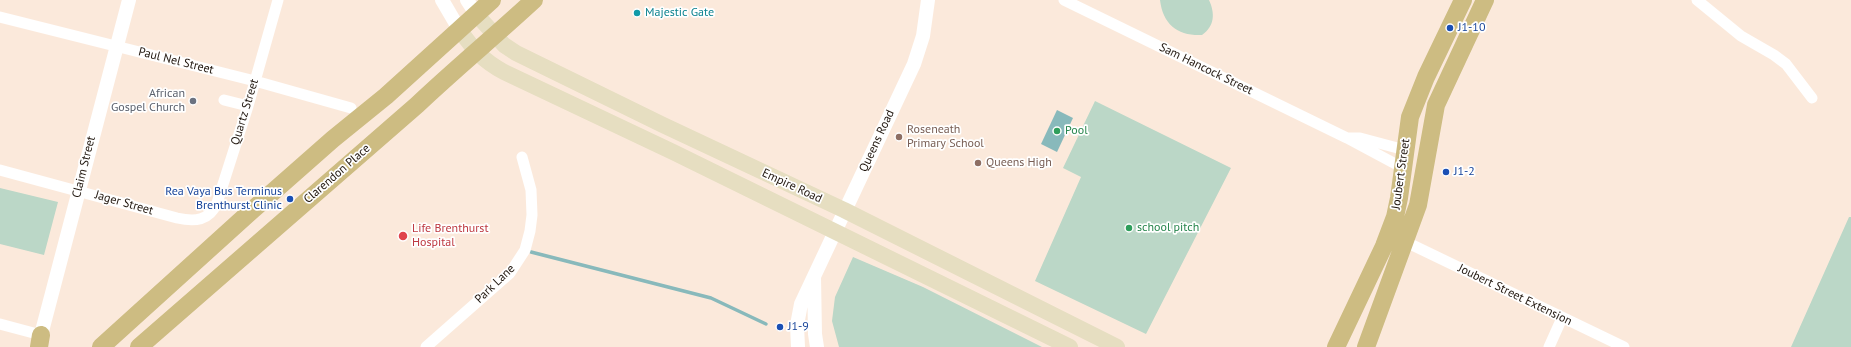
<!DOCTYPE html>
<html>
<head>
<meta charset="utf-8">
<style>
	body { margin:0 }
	canvas { display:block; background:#fbe9db }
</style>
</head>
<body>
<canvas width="1851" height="347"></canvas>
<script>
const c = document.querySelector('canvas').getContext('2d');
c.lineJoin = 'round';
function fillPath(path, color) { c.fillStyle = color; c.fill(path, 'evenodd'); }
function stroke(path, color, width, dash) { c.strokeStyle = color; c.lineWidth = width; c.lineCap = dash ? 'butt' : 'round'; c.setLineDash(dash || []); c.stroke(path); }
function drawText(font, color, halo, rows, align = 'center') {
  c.font = font + ' "PT Sans",sans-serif'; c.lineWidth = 3.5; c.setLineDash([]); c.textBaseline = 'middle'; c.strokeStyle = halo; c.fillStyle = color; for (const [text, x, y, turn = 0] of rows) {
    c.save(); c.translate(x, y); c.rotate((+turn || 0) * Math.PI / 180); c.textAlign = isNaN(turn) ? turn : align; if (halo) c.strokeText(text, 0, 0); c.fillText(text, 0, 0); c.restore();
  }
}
const green = new Path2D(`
	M 1160,0 L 1209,0 C 1215,13 1215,26 1202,35 C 1178,36 1163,25 1160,0 Z
	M 1095,101 L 1231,168 L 1146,334 L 1035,281 L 1081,177 L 1063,168 Z
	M 0,188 L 58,202 L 44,255 L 0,244 Z
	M 1849,217 L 1851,217 L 1851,347 L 1791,347 Z
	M 853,257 L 923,287 L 1042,347 L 839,347 L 832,321 L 835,297 Z`);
const water = new Path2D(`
	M 1057,110 L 1073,118 L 1057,152 L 1041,144 Z`);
const stream = new Path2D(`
	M 531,252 L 711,298 L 766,324`);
const minor = new Path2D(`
	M 1064,0 L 1347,138 L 1403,168
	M 1697,0 L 1741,36 L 1774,55 L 1786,64 L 1812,98
	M 0,17 L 255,81 L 351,108
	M 224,100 L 248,106
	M 1348,138 L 1360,138 L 1405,150
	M 0,170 L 177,218 C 195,222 209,221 217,203 L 248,106 L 278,0
	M 1406,242 L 1624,347
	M 0,324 L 41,335
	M 426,347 L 510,273 L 525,250 L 530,231 L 532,215 L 531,190 L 522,157
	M 1549,347 L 1562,318`);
const tertiary = new Path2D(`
	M 442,0 L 459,29
	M 467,0 L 476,14
	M 814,277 L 815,334 L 817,347
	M 41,335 L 129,0
	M 798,347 L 797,325 L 801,304 L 914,64 L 923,36 L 928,0`);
const secondary = new Path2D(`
	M 476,14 L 504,45 L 516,53 L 663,125 L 844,210 L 1117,347
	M 459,29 C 473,49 482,60 504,72 L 673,152 L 1070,347`);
const primary = new Path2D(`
	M 39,347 L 41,335
	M 101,347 L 249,213 L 333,139 L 386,96 L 492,0
	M 139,347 L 417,105 C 455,69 495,36 534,0
	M 1336,347 L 1384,246 L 1395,217 L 1399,198 L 1410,117 L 1426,77 L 1463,0
	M 1366,347 L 1418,205 L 1436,105 L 1485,0`);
const markers = [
	[637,13,4,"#0f9aa8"],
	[1450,28,4,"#1a4fb4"],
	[193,101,4,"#6b7280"],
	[1057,131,4,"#2e9e5b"],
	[899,137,4,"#8d6e63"],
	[978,163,4,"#8d6e63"],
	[1446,172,4,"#1a4fb4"],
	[290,199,4,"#1a4fb4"],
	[1129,228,4,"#2e9e5b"],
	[403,236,5,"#e0444e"],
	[780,327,4,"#1a4fb4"]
];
const cultureNames = [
	["Majestic Gate",645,13]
];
const transitNames = [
	["J1-10",1458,28],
	["J1-2",1454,172],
	["Rea Vaya Bus Terminus",282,192,"right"],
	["Brenthurst Clinic",282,206,"right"],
	["J1-9",788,327]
];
const streetNames = [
	["Paul Nel Street",176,61,14],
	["Sam Hancock Street",1206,69,26],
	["Quartz Street",245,112,-73],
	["Queens Road",877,141,-65],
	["Claim Street",84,167,-76],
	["Clarendon Place",337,174,-41],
	["Joubert Street",1401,174,-82],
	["Empire Road",792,186,25],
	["Jager Street",124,203,16],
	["Park Lane",495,284,-44],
	["Joubert Street Extension",1515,295,26]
];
const worshipNames = [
	["African",185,94],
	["Gospel Church",185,108]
];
const educationNames = [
	["Roseneath",907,130],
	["Primary School",907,144],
	["Queens High",986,163]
];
const leisureNames = [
	["Pool",1065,131],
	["school pitch",1137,228]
];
const healthNames = [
	["Life Brenthurst",412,229],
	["Hospital",412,243]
];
fillPath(green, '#bbd7c7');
fillPath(water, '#88b9bb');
stroke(stream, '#88b9bb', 3.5);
stroke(minor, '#fff', 11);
stroke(tertiary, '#fff', 14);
stroke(secondary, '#e6dec1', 16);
stroke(primary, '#cdbc82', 18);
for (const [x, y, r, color] of markers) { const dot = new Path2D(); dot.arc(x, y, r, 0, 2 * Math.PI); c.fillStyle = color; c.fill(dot); stroke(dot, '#fff', 1.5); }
drawText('12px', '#0d838f', '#fff', cultureNames, 'left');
drawText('12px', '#164399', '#fff', transitNames, 'left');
drawText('12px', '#1f150d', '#fff', streetNames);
drawText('12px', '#5b616d', '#fff', worshipNames, 'right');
drawText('12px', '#785e54', '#fff', educationNames, 'left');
drawText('12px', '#27864d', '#fff', leisureNames, 'left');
drawText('12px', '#be3a42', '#fff', healthNames, 'left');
</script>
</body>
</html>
